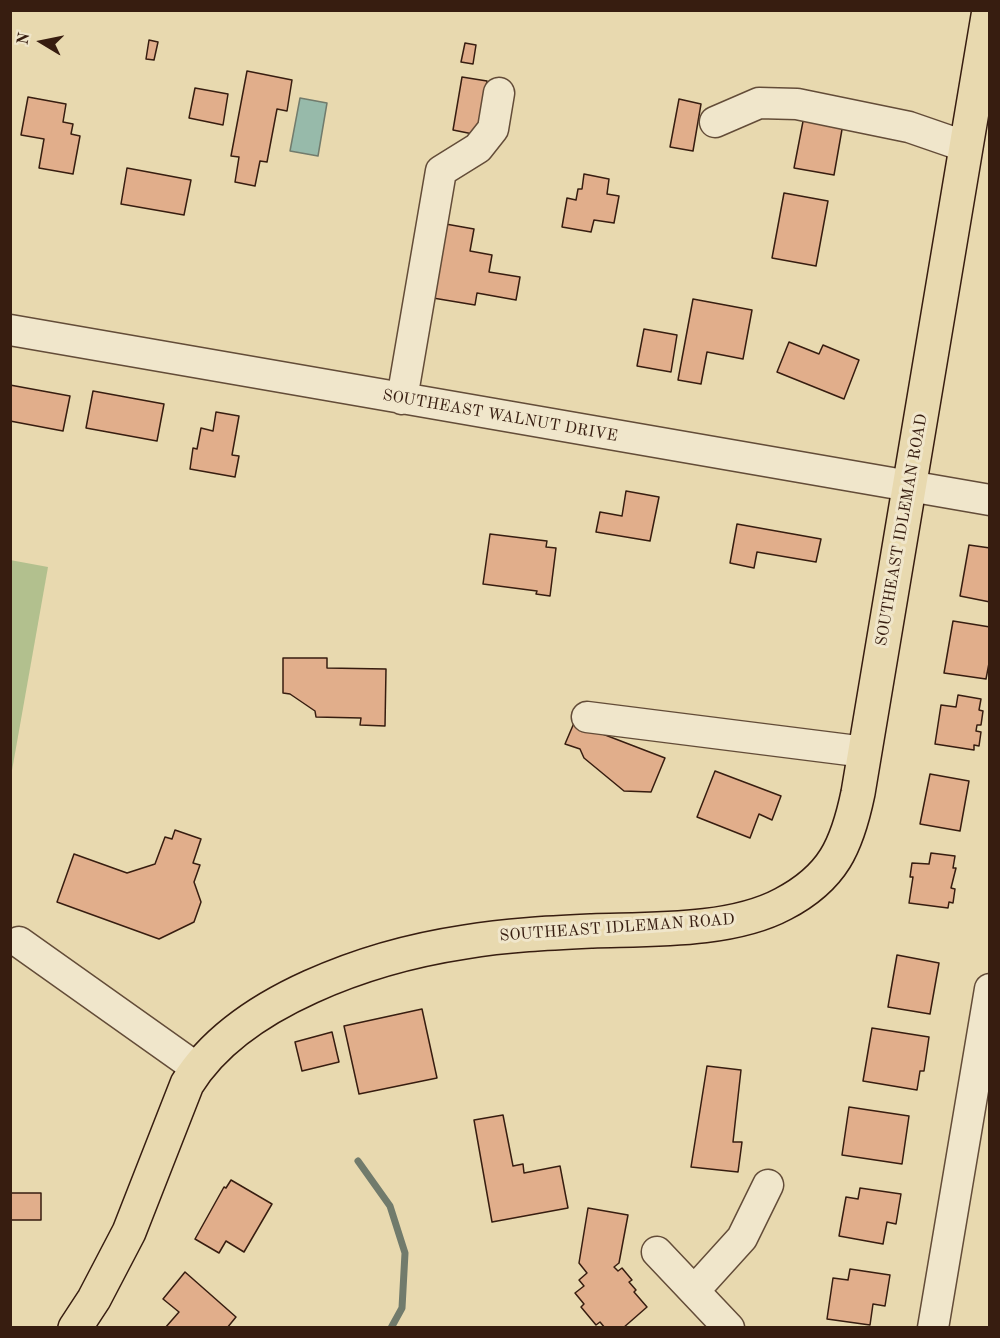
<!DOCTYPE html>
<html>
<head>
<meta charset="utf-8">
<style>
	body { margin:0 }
	#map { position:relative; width:1000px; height:1338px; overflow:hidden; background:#e8d9af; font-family:"Old Standard TT",serif }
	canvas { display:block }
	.frame { position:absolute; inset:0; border:12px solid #371d10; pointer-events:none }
	.north { position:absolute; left:12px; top:12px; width:60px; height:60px; -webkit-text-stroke:4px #f0e6cb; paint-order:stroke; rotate:280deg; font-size:16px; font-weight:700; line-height:24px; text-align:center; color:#371d10 }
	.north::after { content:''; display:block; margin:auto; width:21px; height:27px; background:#371d10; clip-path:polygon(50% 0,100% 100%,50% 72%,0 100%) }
</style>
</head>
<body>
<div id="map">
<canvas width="1000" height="1338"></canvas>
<div class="frame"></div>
<div class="north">N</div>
</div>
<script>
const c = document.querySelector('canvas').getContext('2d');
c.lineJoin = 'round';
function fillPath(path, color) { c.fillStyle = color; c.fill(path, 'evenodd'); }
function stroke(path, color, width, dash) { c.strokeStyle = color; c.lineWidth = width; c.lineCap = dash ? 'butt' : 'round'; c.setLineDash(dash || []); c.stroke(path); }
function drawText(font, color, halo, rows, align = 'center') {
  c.font = font + ' "Old Standard TT",serif'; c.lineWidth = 6; c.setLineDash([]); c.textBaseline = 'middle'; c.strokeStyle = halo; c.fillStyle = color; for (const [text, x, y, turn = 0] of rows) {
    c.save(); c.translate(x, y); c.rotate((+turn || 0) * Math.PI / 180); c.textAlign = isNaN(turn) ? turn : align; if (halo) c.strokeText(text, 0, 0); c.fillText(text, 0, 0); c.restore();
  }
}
const green = new Path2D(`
	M 10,560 L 48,567 L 11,776 L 10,776 Z`);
const water = new Path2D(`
	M 300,98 L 327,103 L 318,156 L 290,151 Z`);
const stream = new Path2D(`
	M 358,1161 L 390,1206 L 405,1253 L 402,1308 L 391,1328`);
const building = new Path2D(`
	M 149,40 L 158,42 L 154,60 L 146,59 Z
	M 465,43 L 476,45 L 473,64 L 461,62 Z
	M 247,71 L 292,80 L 287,111 L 277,109 L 267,162 L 260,161 L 255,186 L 235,182 L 239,157 L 231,156 Z
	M 462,77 L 487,81 L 478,135 L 453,130 Z
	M 195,88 L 228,94 L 223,125 L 189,118 Z
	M 28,97 L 66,104 L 63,122 L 73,124 L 71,134 L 80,136 L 73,174 L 39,168 L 44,139 L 21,135 Z
	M 679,99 L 701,104 L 693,151 L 670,147 Z
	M 805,111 L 844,118 L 834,175 L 794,168 Z
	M 127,168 L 191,180 L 184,215 L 121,204 Z
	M 584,174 L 609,179 L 607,194 L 619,196 L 614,223 L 594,220 L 591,232 L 562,227 L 567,198 L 576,200 L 578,189 L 582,189 Z
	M 784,193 L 828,201 L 816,266 L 772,258 Z
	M 440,223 L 474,229 L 470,251 L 492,255 L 489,272 L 520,277 L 516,300 L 477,293 L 475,305 L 427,297 Z
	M 693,299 L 752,310 L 743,359 L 707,352 L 701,384 L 678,380 Z
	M 644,329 L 677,335 L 671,372 L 637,366 Z
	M 789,342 L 819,354 L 823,345 L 859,360 L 844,399 L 777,372 Z
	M 10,385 L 70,396 L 63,431 L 10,421 Z
	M 93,391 L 164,404 L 157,441 L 86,428 Z
	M 216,412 L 239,416 L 232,455 L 239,456 L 235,477 L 190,469 L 193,448 L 197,449 L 201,428 L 213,431 Z
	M 626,491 L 659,497 L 650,541 L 596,532 L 600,512 L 622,516 Z
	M 737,524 L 821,539 L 816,562 L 757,552 L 754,568 L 730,563 Z
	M 490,534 L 547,541 L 546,547 L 556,548 L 550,596 L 536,594 L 537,591 L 483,584 Z
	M 969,545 L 990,548 L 990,602 L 960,596 Z
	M 953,621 L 990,627 L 990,658 L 986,679 L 944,673 Z
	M 283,658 L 327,658 L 327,668 L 386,669 L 385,726 L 360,725 L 361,718 L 316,717 L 315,711 L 290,694 L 283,693 Z
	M 958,695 L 981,699 L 979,710 L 983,711 L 981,725 L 977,725 L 976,731 L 981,732 L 979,746 L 974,745 L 974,750 L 935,744 L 941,705 L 956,707 Z
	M 574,723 L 665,758 L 651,792 L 624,791 L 584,758 L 580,749 L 565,744 Z
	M 715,771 L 781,796 L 772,820 L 759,814 L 750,838 L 697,817 Z
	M 930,774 L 969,781 L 960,831 L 920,824 Z
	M 175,830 L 201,839 L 193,863 L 200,865 L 194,882 L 201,902 L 194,922 L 159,939 L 57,902 L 74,854 L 127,873 L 155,864 L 165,837 L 172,839 Z
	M 931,853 L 955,856 L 953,868 L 956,868 L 951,888 L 955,889 L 953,903 L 949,902 L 948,908 L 909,903 L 913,877 L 910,877 L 912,863 L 929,864 Z
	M 897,955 L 939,963 L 930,1014 L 888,1007 Z
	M 422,1009 L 437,1078 L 359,1094 L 344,1026 Z
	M 872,1028 L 929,1037 L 924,1071 L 920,1071 L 917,1090 L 863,1081 Z
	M 332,1032 L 339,1062 L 302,1071 L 295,1042 Z
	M 707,1066 L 741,1070 L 733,1142 L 742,1142 L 738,1172 L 691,1167 Z
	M 849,1107 L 909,1116 L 902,1164 L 842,1155 Z
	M 503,1115 L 513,1166 L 523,1164 L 524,1173 L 560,1166 L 568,1208 L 492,1222 L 474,1120 Z
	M 231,1180 L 272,1204 L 244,1252 L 226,1241 L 219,1253 L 195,1239 L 224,1187 L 226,1188 Z
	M 860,1188 L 901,1194 L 896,1224 L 887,1222 L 883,1244 L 839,1236 L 846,1197 L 858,1199 Z
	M 10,1193 L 41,1193 L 41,1220 L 10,1220 Z
	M 588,1208 L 628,1215 L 619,1263 L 614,1267 L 618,1271 L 622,1268 L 632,1280 L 629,1282 L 636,1290 L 634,1292 L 647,1307 L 623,1328 L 605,1328 L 600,1322 L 596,1325 L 581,1307 L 584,1304 L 575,1293 L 584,1286 L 579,1280 L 587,1273 L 579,1263 Z
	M 850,1269 L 890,1275 L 885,1306 L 873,1304 L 870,1325 L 827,1319 L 833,1278 L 848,1280 Z
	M 185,1272 L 236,1317 L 227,1328 L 165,1328 L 179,1312 L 163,1299 Z`);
const minor = new Path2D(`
	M 715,122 L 759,103 L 797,104 L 909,127 L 967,147
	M 10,330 L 990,500
	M 402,399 L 441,171 L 478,148 L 493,129 L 499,93
	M 587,717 L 865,752
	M 19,942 L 198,1069
	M 657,1252 L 729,1328
	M 694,1291 L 742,1238 L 768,1185
	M 933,1328 L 990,989`);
const major = new Path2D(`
	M 75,1328 L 94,1299 L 129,1232 L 187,1084 C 239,1000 372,956 465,942 C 507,935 550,933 592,931 C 650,929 731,932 783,904 C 833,878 847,846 858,793 L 989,10`);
const streetNames = [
	["SOUTHEAST WALNUT DRIVE",500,416,10],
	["SOUTHEAST IDLEMAN ROAD",902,530,-80],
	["SOUTHEAST IDLEMAN ROAD",617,928,-4]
];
fillPath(green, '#b2c08e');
fillPath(water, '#97baaa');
stroke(water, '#717b6c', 1.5);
stroke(stream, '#717b6c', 7);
fillPath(building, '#e1ae8b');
stroke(building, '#371d10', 1.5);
stroke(minor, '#634c38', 33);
stroke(major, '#371d10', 36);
stroke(minor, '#f0e6cb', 30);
stroke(major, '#e8d9af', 33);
drawText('16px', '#371d10', '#f0e6cb', streetNames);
</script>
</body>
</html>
